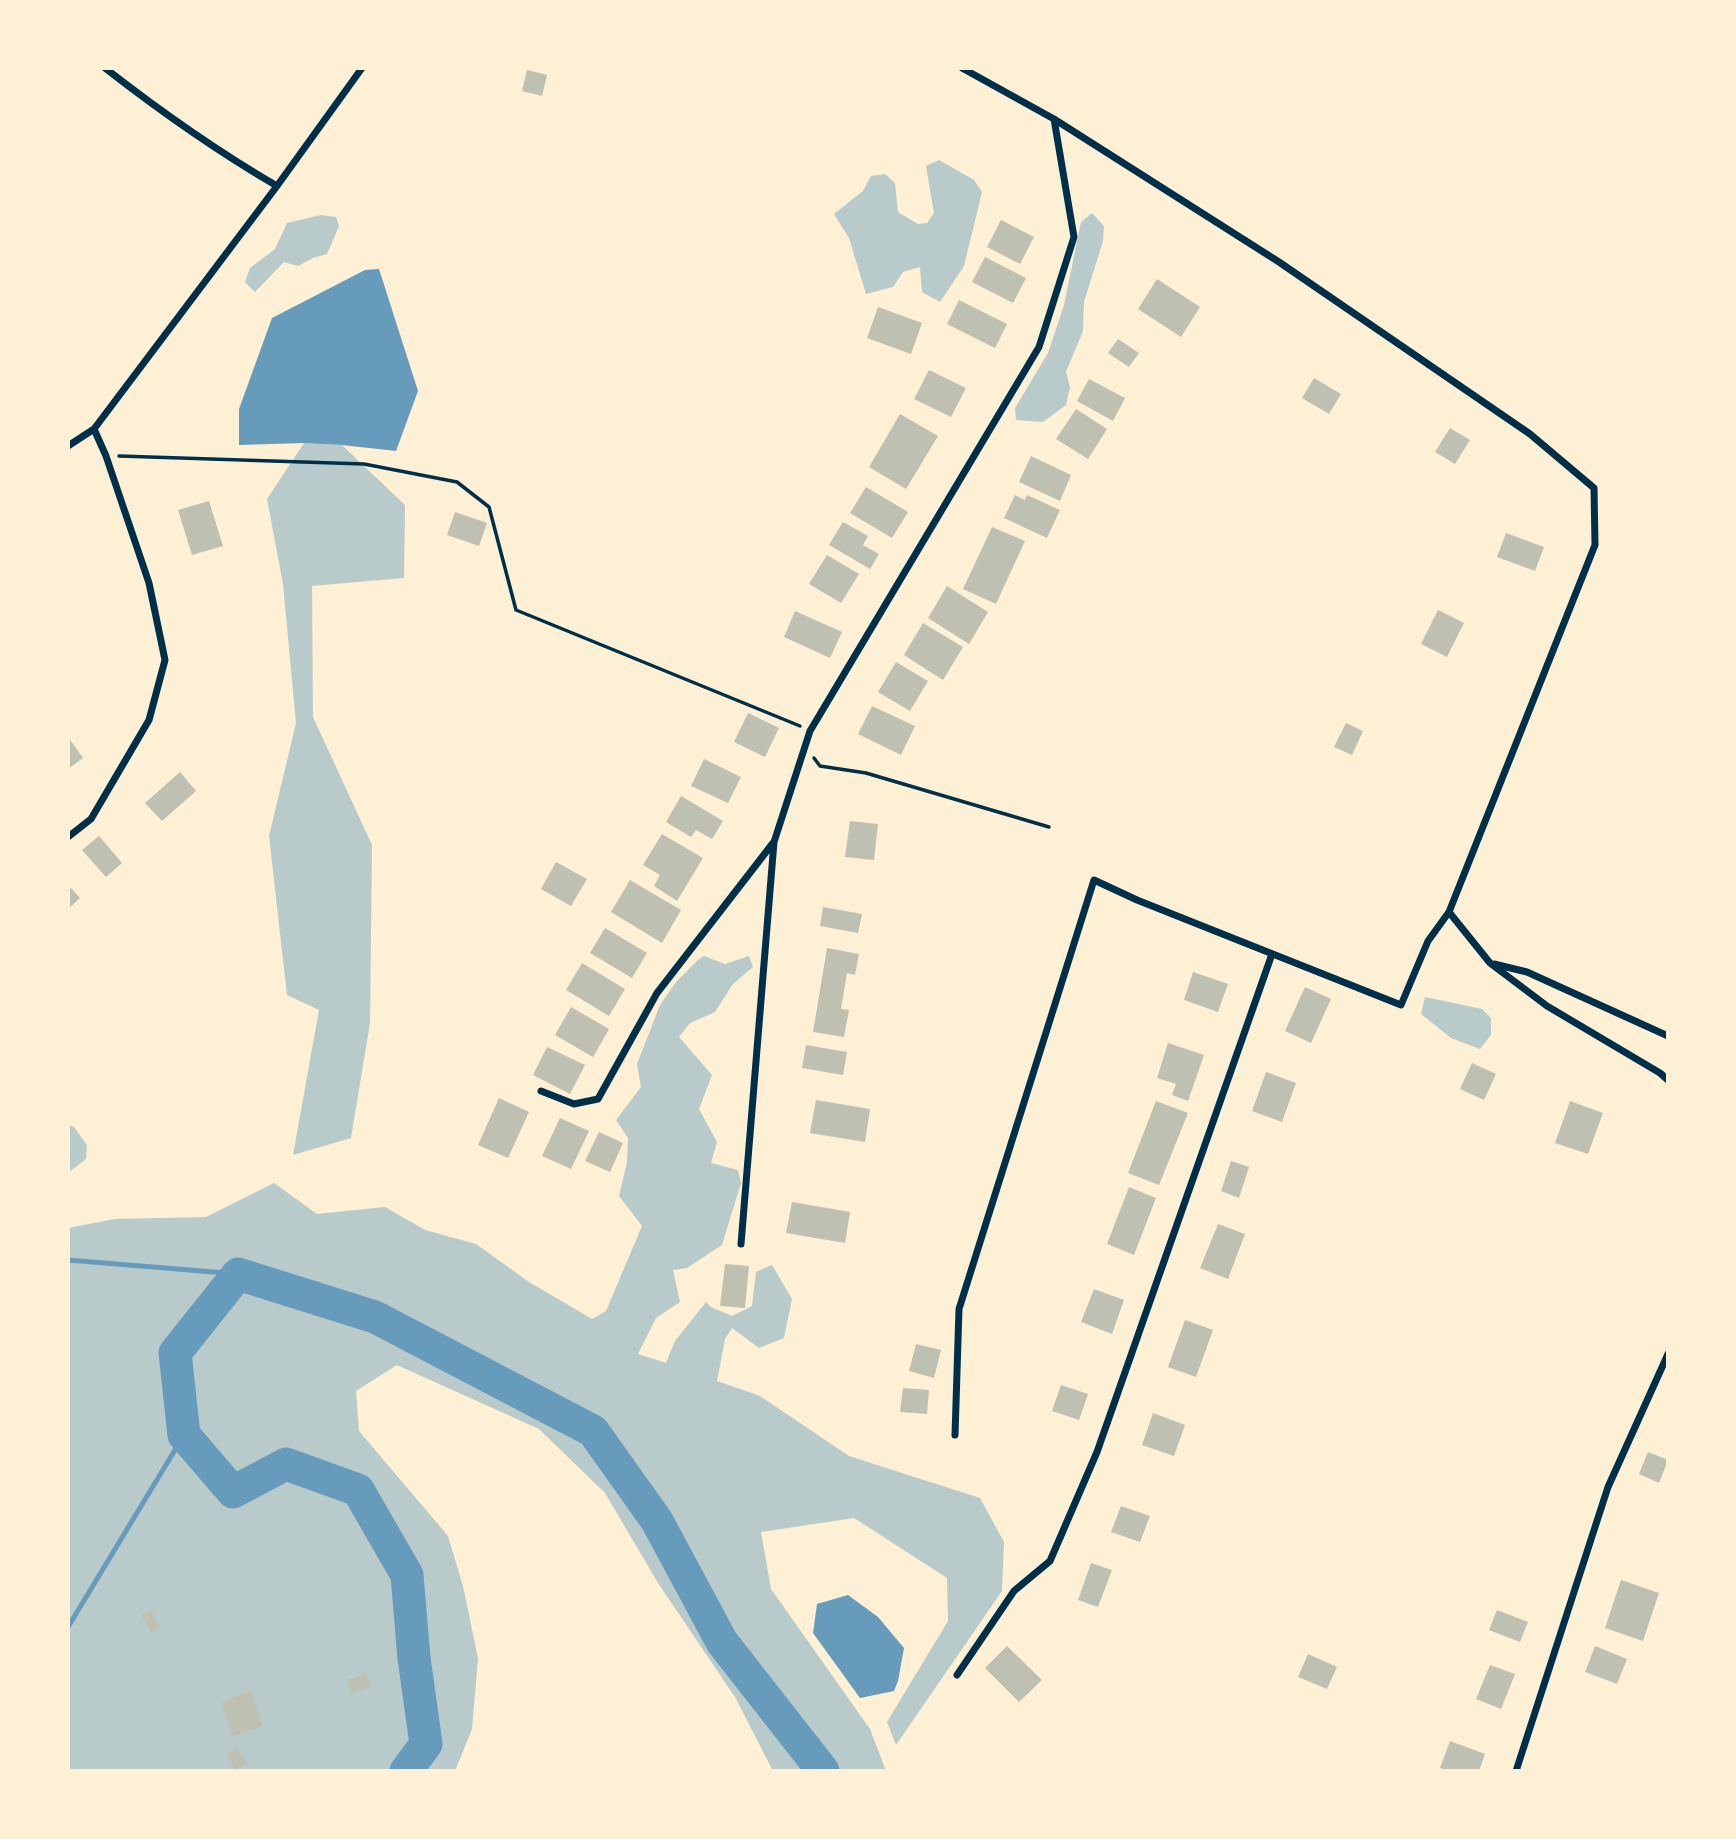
<!DOCTYPE html>
<html>
<head>
<meta charset="utf-8">
<style>
	body { margin:0 }
	#map { position:relative; width:1736px; height:1839px; overflow:hidden; background:#fdf0d5; font-family:"Fira Sans",sans-serif }
	canvas { display:block }
	.frame { position:absolute; inset:0; border:70px solid #fdf0d5; pointer-events:none }
</style>
</head>
<body>
<div id="map">
<canvas width="1736" height="1839"></canvas>
<div class="frame"></div>
</div>
<script>
const c = document.querySelector('canvas').getContext('2d');
c.lineJoin = 'round';
function fillPath(path, color) { c.fillStyle = color; c.fill(path, 'evenodd'); }
function stroke(path, color, width, dash) { c.strokeStyle = color; c.lineWidth = width; c.lineCap = dash ? 'butt' : 'round'; c.setLineDash(dash || []); c.stroke(path); }
const green = new Path2D(`
	M 939,160 L 974,180 L 982,192 L 964,266 L 940,302 L 922,292 L 920,267 L 903,272 L 893,287 L 866,294 L 849,238 L 834,214 L 863,191 L 871,176 L 885,174 L 895,183 L 898,212 L 918,224 L 927,223 L 934,213 L 926,166 Z
	M 1092,213 L 1104,226 L 1103,241 L 1084,302 L 1083,331 L 1066,372 L 1070,387 L 1066,405 L 1043,422 L 1016,420 L 1015,408 L 1048,353 L 1064,305 L 1081,222 Z
	M 321,215 L 336,217 L 339,226 L 327,254 L 313,258 L 298,266 L 284,262 L 255,292 L 245,282 L 250,268 L 275,249 L 287,223 Z
	M 304,443 L 342,445 L 405,505 L 404,578 L 312,586 L 313,717 L 372,845 L 370,1023 L 351,1138 L 293,1155 L 319,1010 L 287,995 L 269,836 L 296,723 L 283,584 L 267,499 Z
	M 704,956 L 725,964 L 749,956 L 753,967 L 733,984 L 715,1012 L 690,1023 L 679,1037 L 712,1075 L 699,1109 L 717,1142 L 711,1163 L 738,1170 L 741,1183 L 722,1245 L 687,1268 L 673,1270 L 680,1302 L 656,1318 L 638,1354 L 666,1363 L 675,1341 L 706,1302 L 711,1307 L 732,1316 L 752,1306 L 756,1272 L 772,1265 L 792,1299 L 784,1338 L 759,1348 L 732,1328 L 725,1339 L 717,1381 L 760,1396 L 849,1456 L 980,1498 L 1004,1542 L 1002,1591 L 896,1745 L 887,1722 L 948,1621 L 947,1578 L 854,1518 L 761,1532 L 771,1589 L 870,1729 L 886,1771 L 773,1771 L 735,1697 L 658,1583 L 605,1493 L 539,1429 L 397,1365 L 356,1391 L 359,1431 L 448,1536 L 463,1586 L 478,1658 L 472,1729 L 455,1771 L 68,1771 L 68,1228 L 115,1219 L 206,1217 L 274,1183 L 317,1214 L 385,1207 L 425,1230 L 476,1244 L 529,1282 L 592,1319 L 606,1311 L 642,1226 L 619,1196 L 627,1162 L 628,1138 L 616,1120 L 641,1087 L 637,1064 L 660,1005 L 676,982 L 699,959 Z
	M 1425,997 L 1482,1009 L 1491,1018 L 1491,1035 L 1480,1049 L 1451,1038 L 1421,1014 Z
	M 68,1125 L 74,1127 L 87,1145 L 86,1159 L 68,1173 Z`);
const water = new Path2D(`
	M 379,269 L 418,391 L 396,451 L 342,445 L 304,443 L 239,445 L 239,409 L 272,318 L 365,270 Z
	M 848,1595 L 878,1617 L 904,1648 L 898,1681 L 894,1691 L 860,1698 L 813,1633 L 817,1604 Z`);
const stream = new Path2D(`
	M 68,1260 L 238,1274
	M 68,1627 L 184,1435`);
const river = new Path2D(`
	M 406,1771 L 426,1744 L 414,1658 L 407,1575 L 358,1490 L 286,1464 L 233,1492 L 184,1435 L 175,1353 L 238,1274 L 375,1317 L 593,1431 L 657,1521 L 722,1642 L 823,1771`);
const building = new Path2D(`
	M 527,70 L 547,75 L 542,96 L 522,91 Z
	M 1001,220 L 1034,237 L 1020,264 L 987,247 Z
	M 985,257 L 1026,278 L 1013,303 L 972,282 Z
	M 1157,279 L 1200,307 L 1181,337 L 1138,309 Z
	M 959,300 L 1007,324 L 995,348 L 947,324 Z
	M 878,307 L 922,323 L 911,354 L 867,338 Z
	M 1118,339 L 1139,353 L 1129,367 L 1108,353 Z
	M 929,370 L 966,388 L 951,417 L 914,399 Z
	M 1314,378 L 1341,394 L 1329,414 L 1302,398 Z
	M 1089,379 L 1125,398 L 1113,421 L 1077,401 Z
	M 1076,409 L 1107,429 L 1088,459 L 1056,439 Z
	M 900,414 L 938,436 L 906,489 L 869,467 Z
	M 1450,428 L 1470,440 L 1455,464 L 1435,452 Z
	M 1031,456 L 1071,475 L 1060,501 L 1019,482 Z
	M 866,487 L 908,512 L 892,538 L 850,513 Z
	M 1015,495 L 1025,500 L 1027,495 L 1060,510 L 1047,538 L 1004,518 Z
	M 209,501 L 223,546 L 192,555 L 178,510 Z
	M 455,512 L 487,523 L 479,546 L 447,535 Z
	M 843,522 L 868,536 L 863,545 L 879,554 L 870,569 L 829,545 Z
	M 992,527 L 1025,541 L 996,604 L 963,589 Z
	M 1506,533 L 1544,547 L 1535,571 L 1497,557 Z
	M 827,555 L 859,574 L 841,603 L 809,584 Z
	M 947,586 L 988,612 L 969,644 L 928,618 Z
	M 1438,610 L 1464,623 L 1447,657 L 1421,644 Z
	M 795,611 L 842,632 L 830,658 L 784,637 Z
	M 923,623 L 963,647 L 943,680 L 904,655 Z
	M 896,662 L 928,681 L 910,711 L 878,692 Z
	M 872,706 L 915,726 L 901,755 L 858,734 Z
	M 748,713 L 779,728 L 765,757 L 734,742 Z
	M 1346,723 L 1363,731 L 1352,755 L 1334,747 Z
	M 68,737 L 83,758 L 68,769 Z
	M 704,759 L 741,777 L 728,803 L 691,786 Z
	M 180,772 L 196,791 L 162,821 L 145,803 Z
	M 681,796 L 723,821 L 712,839 L 696,830 L 691,837 L 666,822 Z
	M 850,821 L 878,824 L 874,860 L 845,857 Z
	M 662,834 L 703,858 L 677,901 L 654,886 L 660,875 L 643,865 Z
	M 99,836 L 122,863 L 106,877 L 82,850 Z
	M 556,862 L 587,879 L 571,906 L 541,889 Z
	M 630,880 L 681,910 L 662,943 L 611,912 Z
	M 68,885 L 80,898 L 68,909 Z
	M 823,907 L 862,914 L 858,933 L 820,926 Z
	M 605,928 L 647,953 L 632,978 L 590,953 Z
	M 827,948 L 859,954 L 855,975 L 847,973 L 841,1009 L 849,1010 L 844,1037 L 813,1032 Z
	M 582,963 L 625,989 L 609,1016 L 566,990 Z
	M 1193,972 L 1228,984 L 1218,1012 L 1184,1000 Z
	M 1305,987 L 1331,999 L 1311,1043 L 1285,1031 Z
	M 571,1007 L 609,1029 L 593,1057 L 555,1035 Z
	M 1168,1043 L 1204,1055 L 1188,1101 L 1172,1095 L 1176,1084 L 1157,1078 Z
	M 806,1045 L 847,1052 L 843,1075 L 802,1068 Z
	M 547,1047 L 585,1065 L 570,1094 L 533,1075 Z
	M 1472,1063 L 1496,1074 L 1484,1100 L 1460,1089 Z
	M 1266,1072 L 1296,1083 L 1282,1122 L 1252,1111 Z
	M 499,1098 L 529,1112 L 508,1158 L 478,1145 Z
	M 816,1100 L 870,1109 L 865,1142 L 810,1133 Z
	M 1156,1101 L 1188,1113 L 1159,1185 L 1128,1173 Z
	M 1570,1101 L 1603,1113 L 1588,1154 L 1555,1143 Z
	M 560,1118 L 589,1131 L 571,1169 L 542,1156 Z
	M 599,1132 L 623,1143 L 610,1172 L 585,1161 Z
	M 1231,1161 L 1249,1167 L 1239,1198 L 1221,1191 Z
	M 1129,1187 L 1156,1198 L 1134,1255 L 1107,1244 Z
	M 792,1202 L 850,1212 L 845,1243 L 786,1233 Z
	M 1218,1224 L 1245,1234 L 1228,1279 L 1200,1268 Z
	M 725,1264 L 749,1266 L 745,1308 L 720,1306 Z
	M 1094,1289 L 1124,1300 L 1112,1334 L 1081,1322 Z
	M 1185,1320 L 1213,1330 L 1196,1377 L 1168,1367 Z
	M 916,1344 L 941,1350 L 934,1378 L 909,1371 Z
	M 1061,1385 L 1088,1394 L 1079,1420 L 1052,1411 Z
	M 903,1388 L 929,1390 L 927,1414 L 900,1412 Z
	M 1153,1413 L 1185,1425 L 1174,1456 L 1142,1445 Z
	M 1648,1452 L 1668,1460 L 1659,1483 L 1639,1474 Z
	M 1121,1506 L 1150,1516 L 1140,1542 L 1111,1532 Z
	M 1091,1563 L 1112,1570 L 1098,1607 L 1078,1600 Z
	M 1621,1580 L 1659,1593 L 1643,1641 L 1605,1628 Z
	M 151,1610 L 161,1627 L 151,1632 L 142,1615 Z
	M 1497,1610 L 1528,1622 L 1520,1642 L 1489,1630 Z
	M 1007,1646 L 1042,1680 L 1019,1702 L 985,1668 Z
	M 1595,1646 L 1627,1659 L 1617,1684 L 1585,1672 Z
	M 1308,1654 L 1337,1667 L 1327,1689 L 1298,1677 Z
	M 1490,1665 L 1515,1674 L 1501,1709 L 1476,1699 Z
	M 366,1673 L 371,1688 L 352,1694 L 347,1680 Z
	M 251,1691 L 263,1726 L 233,1737 L 221,1702 Z
	M 1450,1741 L 1485,1754 L 1479,1771 L 1448,1771 L 1440,1768 Z
	M 237,1748 L 247,1764 L 235,1770 L 226,1754 Z`);
const path = new Path2D(`
	M 119,456 L 364,464 L 457,482 L 489,507 L 516,610 L 800,726
	M 814,758 L 820,766 L 866,773 L 1049,827`);
const minor = new Path2D(`
	M 105,68 C 160,111 217,151 277,186
	M 68,446 L 94,429 L 277,186 L 362,68
	M 68,837 L 91,819 L 149,720 L 165,660 L 149,583 L 106,456 L 94,429
	M 1449,912 L 1490,963 L 1547,1006 L 1660,1073 L 1668,1080
	M 1494,964 L 1527,972 L 1668,1036
	M 541,1091 L 574,1104 L 598,1099 L 657,993 L 773,843
	M 741,1244 L 774,842 L 810,731 L 1039,347 L 1074,237 L 1054,119
	M 955,1435 L 959,1309 L 1094,880 L 1137,900 L 1401,1005 L 1428,941 L 1449,912 L 1595,545 L 1594,488 L 1530,434 L 1279,262 L 1054,119 L 962,68
	M 957,1675 L 1014,1591 L 1050,1561 L 1097,1452 L 1272,954
	M 1516,1771 L 1608,1487 L 1668,1354`);
fillPath(green, '#b9caca');
fillPath(water, '#669bbc');
stroke(stream, '#669bbc', 5);
stroke(river, '#669bbc', 33);
fillPath(building, '#bec0b2');
stroke(path, '#003049', 3.5);
stroke(minor, '#003049', 7);
</script>
</body>
</html>
